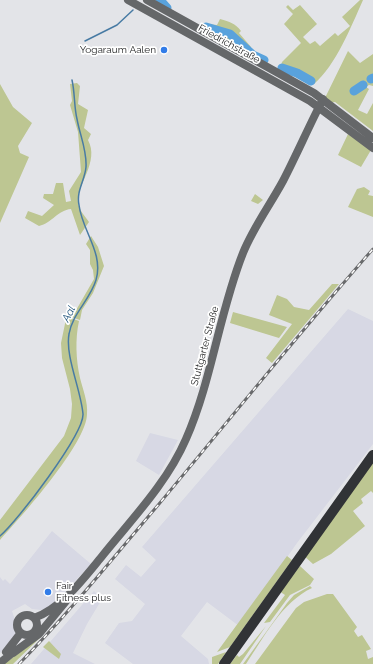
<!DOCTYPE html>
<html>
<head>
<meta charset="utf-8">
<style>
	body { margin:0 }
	canvas { display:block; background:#e3e4e8 }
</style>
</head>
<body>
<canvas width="373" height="664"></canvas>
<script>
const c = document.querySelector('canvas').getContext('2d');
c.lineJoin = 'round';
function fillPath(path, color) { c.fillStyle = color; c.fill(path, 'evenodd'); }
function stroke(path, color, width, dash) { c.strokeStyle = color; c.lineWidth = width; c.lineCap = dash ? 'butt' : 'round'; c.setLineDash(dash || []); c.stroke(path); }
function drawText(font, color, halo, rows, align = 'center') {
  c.font = font + ' Raleway,sans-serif'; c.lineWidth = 3.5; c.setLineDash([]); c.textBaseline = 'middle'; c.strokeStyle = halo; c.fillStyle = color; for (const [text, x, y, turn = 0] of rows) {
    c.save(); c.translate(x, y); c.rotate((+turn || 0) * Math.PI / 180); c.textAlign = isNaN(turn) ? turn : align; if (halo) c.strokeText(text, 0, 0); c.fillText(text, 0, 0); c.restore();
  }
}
const built = new Path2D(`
	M 348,309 L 373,321 L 373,444 L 297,543 L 239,626 L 207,602 L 181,636 L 208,659 L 209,664 L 133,664 L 105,643 L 119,623 L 132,621 L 145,604 L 115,579 L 126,565 L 141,577 L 156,560 L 142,547 Z
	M 150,433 L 178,440 L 159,475 L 136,461 Z
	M 52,531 L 91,564 L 52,606 L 41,610 L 32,609 L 25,604 L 12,611 L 15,620 L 15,636 L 0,653 L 0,577 L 3,581 L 5,579 L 10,584 Z
	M 94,591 L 102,599 L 87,624 L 73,653 L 95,664 L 31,664 Z`);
const green = new Path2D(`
	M 360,0 L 363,0 C 351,27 336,65 314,84 L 310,84 L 280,69 L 282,62 L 301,43 L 284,24 L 293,14 L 286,7 L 288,5 L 293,10 L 300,5 L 317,24 L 303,37 L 310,44 L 315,41 L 320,46 L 335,33 L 338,36 L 350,26 L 342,17 Z
	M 220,19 C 230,22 235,23 241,31 L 239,33 L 251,47 L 251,54 C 237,42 219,39 206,27 L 207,24 L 217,25 Z
	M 348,51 L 360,63 L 373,54 L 373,86 L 369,85 L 366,87 L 369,89 L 358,110 L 367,114 L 373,103 L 373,131 L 335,102 L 329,103 L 324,100 Z
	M 77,83 L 80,86 L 78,104 L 88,110 L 84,128 L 91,134 L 88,140 C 100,162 76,185 78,203 C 79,210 85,216 89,222 L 80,235 L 71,209 C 58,210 52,223 39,226 L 25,218 L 28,211 L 42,216 L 54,205 L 43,198 L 44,194 L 53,194 L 56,183 L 63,183 L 66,202 L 71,201 L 69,191 L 81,172 L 78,132 L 70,105 L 72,101 L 70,84 Z
	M 0,84 L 13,107 L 32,123 L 18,146 L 20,153 L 29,157 L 0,223 Z
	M 348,134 L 371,150 L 361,167 L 338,155 Z
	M 364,187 L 370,191 L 368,195 L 373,196 L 373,217 L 348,207 L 357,189 Z
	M 255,194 L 263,200 L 258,204 L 251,201 Z
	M 91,236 L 98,247 L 104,266 L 93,293 L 82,310 L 80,320 L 68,316 L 70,312 L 75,312 L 94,279 L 93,270 L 90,264 L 90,250 L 86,244 Z
	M 332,284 L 339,284 L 272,363 L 266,358 L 292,324 L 269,315 L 277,295 L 287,299 L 294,307 L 309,310 Z
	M 233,312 L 287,327 L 279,338 L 230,323 Z
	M 68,317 L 79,321 C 75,339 76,360 80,378 C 83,390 88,402 87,414 C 87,443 21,517 0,540 L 0,520 L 64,436 L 71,418 L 72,404 L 70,389 L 62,358 L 61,343 L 66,319 Z
	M 373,459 L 373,493 L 371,491 L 361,499 L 363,503 L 353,511 L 365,526 L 331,554 L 313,564 L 303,555 Z
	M 287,556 L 292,560 L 230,647 L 217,652 Z
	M 300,566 L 314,579 L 310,585 L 290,595 L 270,622 L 264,623 L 285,595 L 279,591 Z
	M 310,586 L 312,588 C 282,602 264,637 246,664 L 243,664 L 287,603 L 294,595 Z
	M 327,594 L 333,594 L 357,627 L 354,631 L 358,637 L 362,635 L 371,649 L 366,651 L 368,659 L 373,657 L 373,664 L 255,664 L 296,608 L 304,602 Z
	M 266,626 L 240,664 L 230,664 L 237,655 L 239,657 L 243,654 Z
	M 43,635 L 13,664 L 4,664 Z
	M 49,641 L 61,654 L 59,659 L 43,647 Z
	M 226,652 L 218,664 L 212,664 L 212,657 Z`);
const stream = new Path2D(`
	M 85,41 L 117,25 L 133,10
	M 0,536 C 17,522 84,434 83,414 C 81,390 65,356 69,334 C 72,314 90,300 96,280 C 104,253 82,231 79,205 C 76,191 85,180 86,167 C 87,150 80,136 77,119 C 74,107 75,93 72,80`);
const river = new Path2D(`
	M 160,0 L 167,8
	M 206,27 L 230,34 L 253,55 L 264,60
	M 282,68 L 297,73 L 311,81
	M 371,79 L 373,78
	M 354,91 L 363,85`);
const secondary = new Path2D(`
	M 128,0 L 310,101 L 373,148
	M 147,0 L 314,93 L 373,138
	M17 625a10 10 0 1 1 20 0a10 10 0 1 1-20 0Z
	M 34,618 C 62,608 84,578 103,555 C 132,519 167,483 186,439 C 212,380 219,313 243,253 C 253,228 270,205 283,181 C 297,154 309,126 323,99
	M 6,652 L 20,634
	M 13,653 L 39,634 L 67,600
	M 0,663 L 16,650`);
const highway = new Path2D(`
	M 224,664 L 373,455`);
const rail = new Path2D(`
	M 19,664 C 69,613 113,558 159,504 C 230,419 300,332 373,249`);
const markers = [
	[164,50,4,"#327ce8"],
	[48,592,4,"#327ce8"]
];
const streetNames = [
	["Friedrichstraße",229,44,29],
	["Stuttgarter Straße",205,346,-75]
];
const poiNames = [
	["Yogaraum Aalen",156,50],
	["Fair",56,586,"left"],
	["Fitness plus",56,598,"left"]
];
const waterNames = [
	["Aal",69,314,-64]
];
fillPath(built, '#d7d8e4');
fillPath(green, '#bdc692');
stroke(stream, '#487ba4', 1.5);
stroke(river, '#59a2dc', 9);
stroke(secondary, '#656769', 8);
stroke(highway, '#313336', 10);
stroke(rail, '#696a6c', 3);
stroke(rail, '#fff', 1.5, [4.5]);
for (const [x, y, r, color] of markers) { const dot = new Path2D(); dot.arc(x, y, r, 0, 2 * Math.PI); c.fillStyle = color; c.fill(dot); stroke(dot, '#fff', 1.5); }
drawText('10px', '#1f2021', '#fff', streetNames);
drawText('10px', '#1f2021', '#fff', poiNames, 'right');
drawText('italic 11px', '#20547c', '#fff', waterNames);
</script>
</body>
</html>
